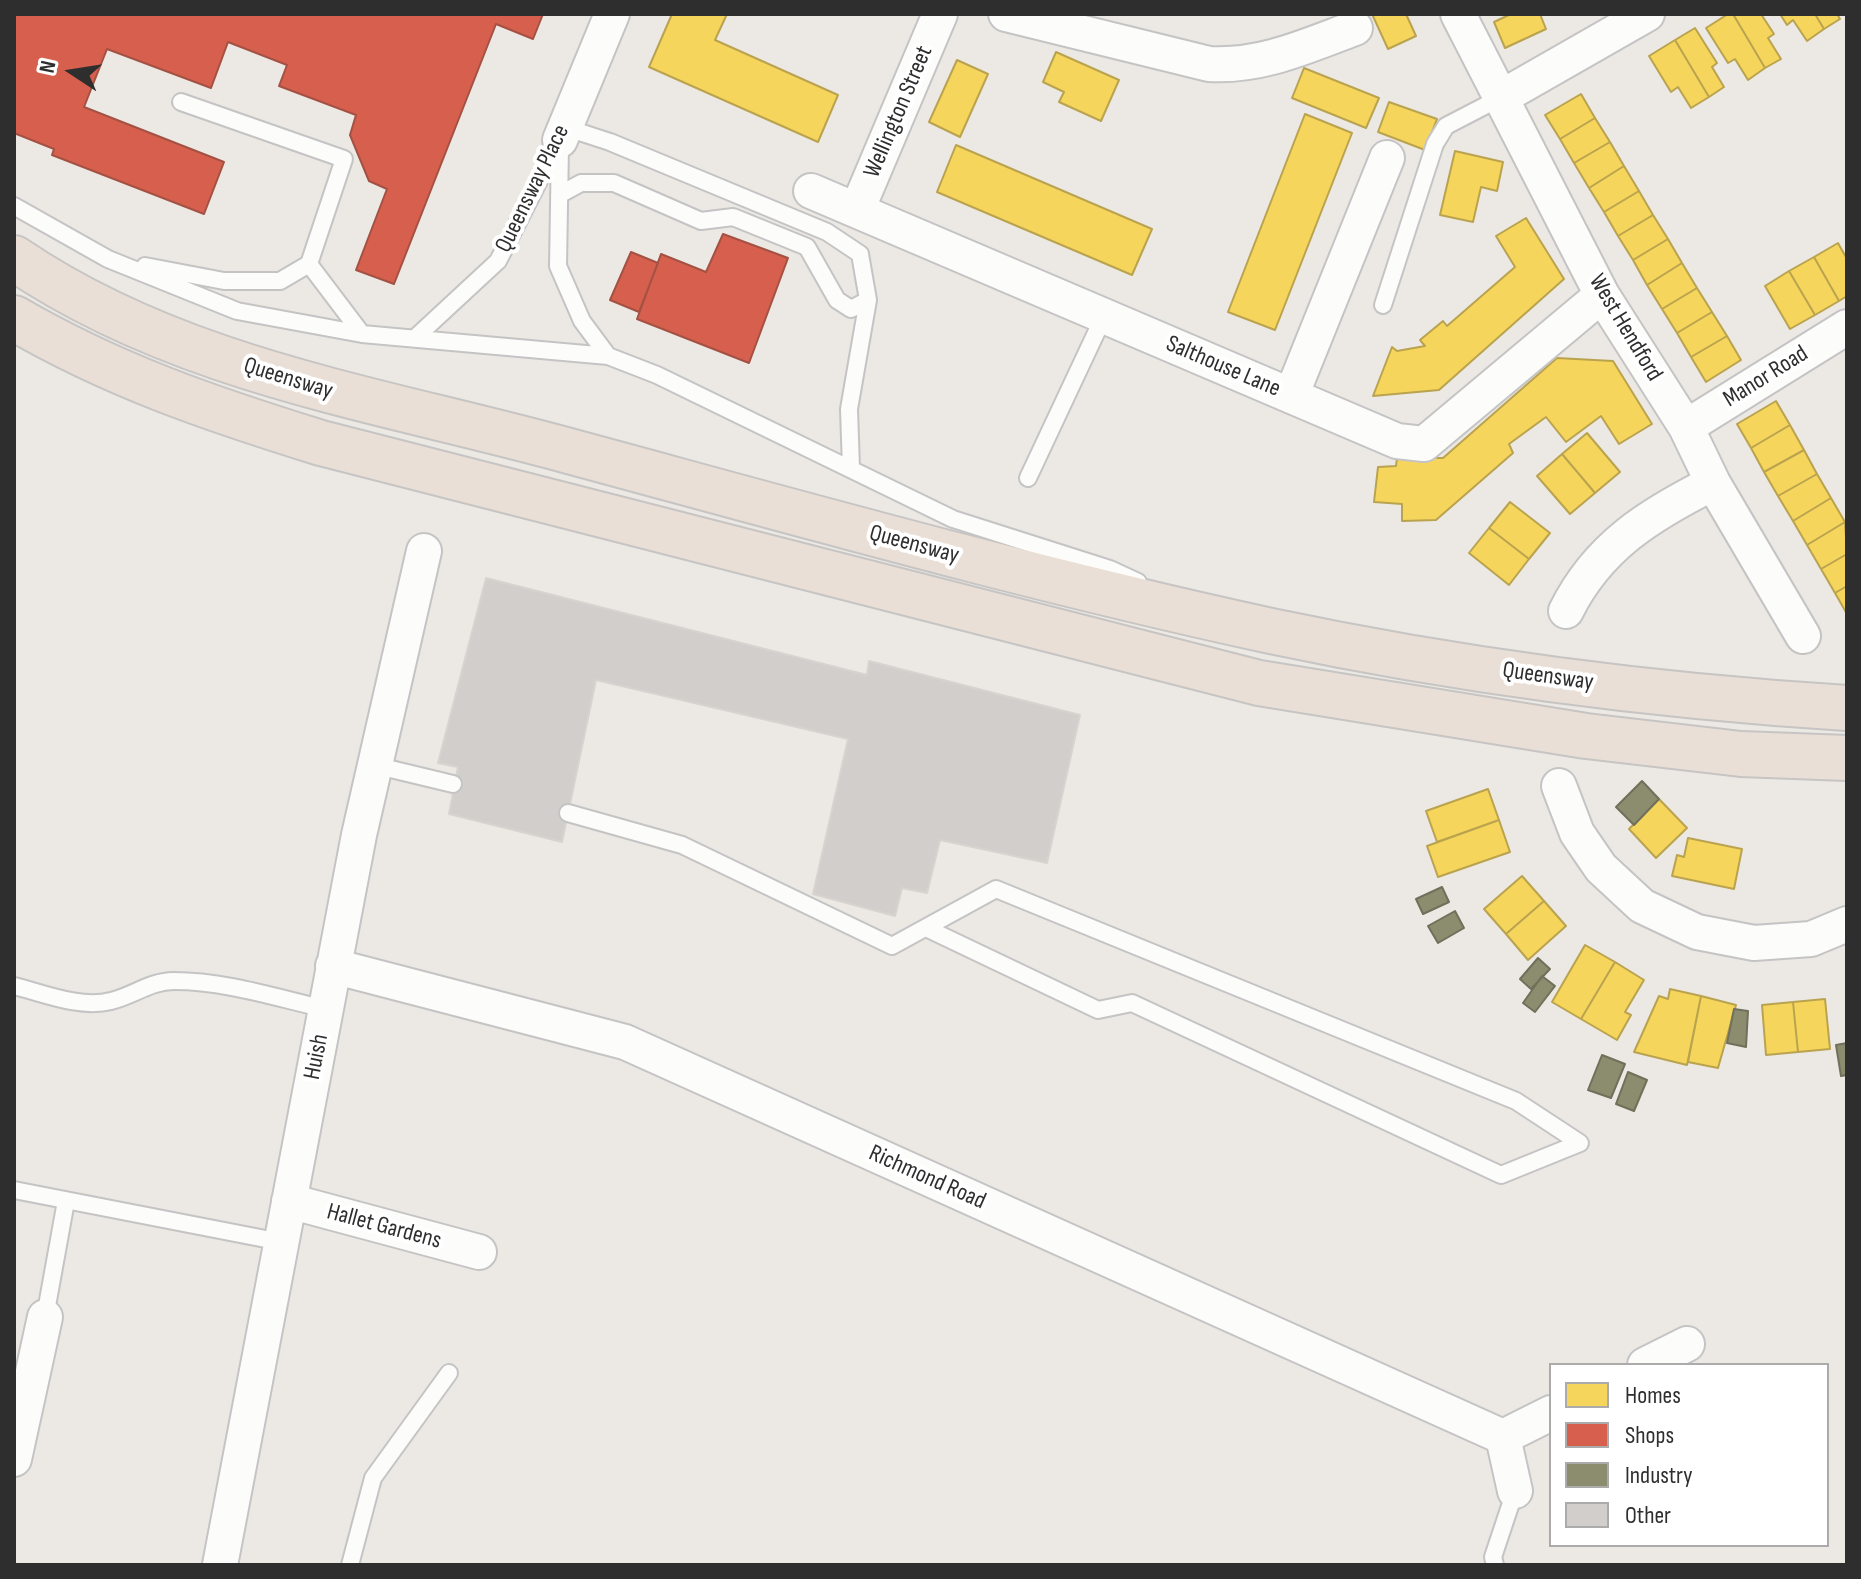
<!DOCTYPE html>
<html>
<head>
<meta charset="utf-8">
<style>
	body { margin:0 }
	#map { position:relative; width:1861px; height:1579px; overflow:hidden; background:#ece8e4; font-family:"Sofia Sans Condensed",sans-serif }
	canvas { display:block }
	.frame { position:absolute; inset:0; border:16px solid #2e2e2e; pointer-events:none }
	.legend { position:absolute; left:1549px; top:1363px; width:280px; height:184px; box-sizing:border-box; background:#fff; border:2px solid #ababab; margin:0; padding:10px 14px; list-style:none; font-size:24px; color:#2e2e2e }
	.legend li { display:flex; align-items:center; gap:16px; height:40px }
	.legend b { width:40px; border:2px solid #ababab }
	.north { position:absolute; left:32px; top:32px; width:80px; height:80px; -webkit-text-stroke:6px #fff; paint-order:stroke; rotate:282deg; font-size:22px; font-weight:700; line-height:32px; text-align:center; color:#2e2e2e }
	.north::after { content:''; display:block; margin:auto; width:28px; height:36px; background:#2e2e2e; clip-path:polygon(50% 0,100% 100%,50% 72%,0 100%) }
</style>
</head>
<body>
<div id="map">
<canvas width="1861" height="1579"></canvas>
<div class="frame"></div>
<ul class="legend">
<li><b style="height:22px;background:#f6d55c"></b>Homes</li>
<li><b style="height:22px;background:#d6604d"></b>Shops</li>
<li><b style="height:22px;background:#8c8c6e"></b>Industry</li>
<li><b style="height:22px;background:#d1cecb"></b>Other</li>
</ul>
<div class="north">N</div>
</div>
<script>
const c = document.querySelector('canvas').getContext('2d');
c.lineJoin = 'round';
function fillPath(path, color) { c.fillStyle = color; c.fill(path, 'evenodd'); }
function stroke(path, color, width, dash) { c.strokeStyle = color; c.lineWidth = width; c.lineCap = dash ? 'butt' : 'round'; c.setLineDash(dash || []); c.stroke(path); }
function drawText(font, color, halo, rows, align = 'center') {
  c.font = font + ' "Sofia Sans Condensed",sans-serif'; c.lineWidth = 8; c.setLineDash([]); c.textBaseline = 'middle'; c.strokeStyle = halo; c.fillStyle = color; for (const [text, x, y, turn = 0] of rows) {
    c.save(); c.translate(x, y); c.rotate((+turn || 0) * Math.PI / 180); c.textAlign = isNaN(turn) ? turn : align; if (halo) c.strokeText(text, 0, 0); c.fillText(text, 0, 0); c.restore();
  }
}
const homes = new Path2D(`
	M 672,14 L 727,14 L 715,40 L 838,95 L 818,142 L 649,67 Z
	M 1372,14 L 1406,14 L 1416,36 L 1388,49 Z
	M 1511,14 L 1540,14 L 1546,29 L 1505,48 L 1494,22 Z
	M 1728,14 L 1733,14 L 1765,68 L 1748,80 L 1735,59 L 1728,63 L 1706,28 Z
	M 1733,14 L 1761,14 L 1774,34 L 1768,38 L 1781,59 L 1765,68 Z
	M 1780,14 L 1815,14 L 1824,29 L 1807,41 L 1793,20 L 1787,25 Z
	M 1815,14 L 1837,14 L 1840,19 L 1824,29 Z
	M 1695,28 L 1717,63 L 1712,67 L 1724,87 L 1709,97 L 1675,40 Z
	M 1675,40 L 1709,97 L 1691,108 L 1678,87 L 1671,92 L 1649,56 Z
	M 1056,52 L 1119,80 L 1101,121 L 1059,102 L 1064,92 L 1043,82 Z
	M 957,60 L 988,74 L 960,137 L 929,122 Z
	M 1304,68 L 1379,98 L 1366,128 L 1292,98 Z
	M 1581,94 L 1595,118 L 1560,139 L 1545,115 Z
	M 1389,102 L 1437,119 L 1425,150 L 1378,132 Z
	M 1305,114 L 1352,133 L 1275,330 L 1228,312 Z
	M 1595,118 L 1610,142 L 1574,163 L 1560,139 Z
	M 1610,142 L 1624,166 L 1589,188 L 1574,163 Z
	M 956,145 L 1152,229 L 1132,275 L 937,192 Z
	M 1455,151 L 1503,162 L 1497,191 L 1481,187 L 1473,222 L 1440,215 Z
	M 1624,166 L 1639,191 L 1604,212 L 1589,188 Z
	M 1639,191 L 1653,215 L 1618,236 L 1604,212 Z
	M 1653,215 L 1668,239 L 1633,260 L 1618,236 Z
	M 1526,218 L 1564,279 L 1439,390 L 1373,396 L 1392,347 L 1397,351 L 1425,346 L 1420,340 L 1443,321 L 1447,326 L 1515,267 L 1496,236 Z
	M 1668,239 L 1682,263 L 1647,285 L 1633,260 Z
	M 1838,243 L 1847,259 L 1847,296 L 1839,301 L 1814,257 Z
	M 1814,257 L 1839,301 L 1815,315 L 1789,271 Z
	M 1682,263 L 1697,288 L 1662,309 L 1647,285 Z
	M 1789,271 L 1815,315 L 1790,329 L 1765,286 Z
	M 1697,288 L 1712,312 L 1677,333 L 1662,309 Z
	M 1712,312 L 1727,336 L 1691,357 L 1677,333 Z
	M 1727,336 L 1741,360 L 1706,382 L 1691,357 Z
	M 1557,358 L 1613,361 L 1652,424 L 1619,444 L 1601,416 L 1566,442 L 1546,417 L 1509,444 L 1513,453 L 1436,520 L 1402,521 L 1402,504 L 1374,502 L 1378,467 L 1396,466 L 1397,458 L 1443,458 Z
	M 1776,401 L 1790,425 L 1751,448 L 1737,424 Z
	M 1790,425 L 1804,450 L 1764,472 L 1751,448 Z
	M 1587,433 L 1620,472 L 1595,493 L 1562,454 Z
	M 1804,450 L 1817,474 L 1778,496 L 1764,472 Z
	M 1562,454 L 1595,493 L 1570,514 L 1537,476 Z
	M 1817,474 L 1831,498 L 1793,521 L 1778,496 Z
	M 1831,498 L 1845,522 L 1807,545 L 1793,521 Z
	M 1510,502 L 1550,533 L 1529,559 L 1489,528 Z
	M 1845,522 L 1847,554 L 1821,569 L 1807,545 Z
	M 1489,528 L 1529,559 L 1509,585 L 1469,553 Z
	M 1847,554 L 1847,586 L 1835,593 L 1821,569 Z
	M 1847,586 L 1847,614 L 1835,593 Z
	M 1488,789 L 1499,820 L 1437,842 L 1426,811 Z
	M 1659,799 L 1687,828 L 1656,858 L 1629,829 Z
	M 1499,820 L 1510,852 L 1438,877 L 1427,846 Z
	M 1688,838 L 1742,849 L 1734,889 L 1672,876 L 1677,855 L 1684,857 Z
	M 1522,876 L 1544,901 L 1506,934 L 1484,909 Z
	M 1544,901 L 1566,926 L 1528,960 L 1506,934 Z
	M 1585,945 L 1615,962 L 1581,1019 L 1552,1002 Z
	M 1615,962 L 1644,980 L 1625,1012 L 1631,1015 L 1617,1040 L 1581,1019 Z
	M 1670,989 L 1701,996 L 1687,1065 L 1634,1052 L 1659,996 L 1668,999 Z
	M 1701,996 L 1736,1005 L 1718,1068 L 1688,1062 Z
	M 1825,999 L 1830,1049 L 1798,1052 L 1793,1002 Z
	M 1793,1002 L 1798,1052 L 1766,1055 L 1762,1005 Z`);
const shops = new Path2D(`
	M 14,14 L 543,14 L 533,39 L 496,24 L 394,284 L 356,270 L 387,189 L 369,181 L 350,135 L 356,115 L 279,86 L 287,65 L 228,42 L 211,88 L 107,49 L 84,107 L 224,162 L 204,214 L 52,155 L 54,149 L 14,133 Z
	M 723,234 L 788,258 L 749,363 L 637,319 L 661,254 L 706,272 Z
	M 631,252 L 658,263 L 639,312 L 610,300 Z`);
const industry = new Path2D(`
	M 1642,781 L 1659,799 L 1634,825 L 1616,807 Z
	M 1442,887 L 1449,902 L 1423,914 L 1416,899 Z
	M 1455,911 L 1464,928 L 1438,943 L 1428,926 Z
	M 1538,958 L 1550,969 L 1531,989 L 1520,979 Z
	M 1542,976 L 1555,986 L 1535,1012 L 1523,1003 Z
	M 1734,1009 L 1748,1011 L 1746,1047 L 1727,1043 Z
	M 1847,1043 L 1847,1075 L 1841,1076 L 1836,1045 Z
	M 1602,1055 L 1625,1064 L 1611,1098 L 1588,1090 Z
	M 1628,1072 L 1647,1080 L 1634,1111 L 1616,1104 Z`);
const building = new Path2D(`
	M 486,578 L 867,675 L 869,661 L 1080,715 L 1047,863 L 940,840 L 927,893 L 902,888 L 895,916 L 813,894 L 848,739 L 596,680 L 562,842 L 449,814 L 458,767 L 438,763 Z`);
const lane = new Path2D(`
	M 181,102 L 344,159 L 309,264
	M 560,146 L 558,266 L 582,321 L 608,356
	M 559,195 L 581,183 L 614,183 L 701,221 L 733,217 L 807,247 L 837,300 L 851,309 L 868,300 L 860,254 L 827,232 L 610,142 L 564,127
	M 14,206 L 108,259 L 237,311 L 362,334 L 608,356 L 657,375 L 953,519 L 1110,569 L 1138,582
	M 145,266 L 224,281 L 280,281 L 309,264 L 362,334
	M 1383,305 L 1435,144 L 1446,126 L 1500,98
	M 416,337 L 498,261 L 560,140
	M 851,468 L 849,409 L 868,300
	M 1028,478 L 1104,316
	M 374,765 L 453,784
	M 568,813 L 682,845 L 892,946 L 996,889 L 1516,1101 L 1580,1143 L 1501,1175 L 1132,1003 L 1098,1010 L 926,928
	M 14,986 C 43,993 80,1009 111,1001 C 133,996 150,981 174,981 C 225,981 277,998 326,1009
	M 14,1190 L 281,1242
	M 45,1317 L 66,1201
	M 350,1565 L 373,1478 L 449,1373
	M 1495,1565 L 1493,1557 L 1515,1491`);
const street = new Path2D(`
	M 1006,14 L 1209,64 C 1262,67 1306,46 1355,28
	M 1458,14 L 1602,295 L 1686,427 L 1713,483 L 1803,636
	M 1500,98 L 1647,14
	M 560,140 L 612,14
	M 811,191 L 1397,441 L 1424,444 L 1602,295
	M 857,210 L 940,14
	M 1291,396 L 1387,158
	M 1686,427 L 1847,327
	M 1566,611 C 1598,546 1651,514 1713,483
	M 1559,786 L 1577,833 L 1601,868 L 1642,906 L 1697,932 L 1754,943 L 1811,939 L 1847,924
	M 333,966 L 625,1042 L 1503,1437
	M 289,1201 L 479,1252
	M 1645,1365 L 1687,1344
	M 1503,1437 L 1515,1491
	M 1503,1437 L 1551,1413
	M 14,1459 L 45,1317
	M 220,1565 L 359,835 L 424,551`);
const highway = new Path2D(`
	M 14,258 C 180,371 380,399 569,451 C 802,514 1035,580 1271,631 C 1460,671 1654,696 1847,708
	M 14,318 C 114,376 211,409 321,443 L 1259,683 L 1586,736 L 1741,754 L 1847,758`);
const streetNames = [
	["Wellington Street",899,112,-67],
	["Queensway Place",533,189,-64],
	["West Hendford",1625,328,59],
	["Salthouse Lane",1223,367,23],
	["Manor Road",1766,377,-32],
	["Queensway",288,379,17],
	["Queensway",914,545,15],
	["Queensway",1548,677,8],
	["Huish",317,1057,-79],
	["Richmond Road",927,1178,24],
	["Hallet Gardens",384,1227,15]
];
fillPath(homes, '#f6d55c');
stroke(homes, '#baa34e', 2);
fillPath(shops, '#d6604d');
stroke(shops, '#a45144', 2);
fillPath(industry, '#8c8c6e');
stroke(industry, '#70705b', 2);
fillPath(building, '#d1cecb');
stroke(building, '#d7d4d0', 2);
stroke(lane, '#c5c4c5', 20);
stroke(street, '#c5c4c5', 38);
stroke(highway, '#c6c5c4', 48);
stroke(lane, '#fcfcfb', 16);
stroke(street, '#fcfcfb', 34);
stroke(highway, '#eadfd6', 44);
drawText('24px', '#2e2e2e', '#fff', streetNames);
</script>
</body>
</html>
